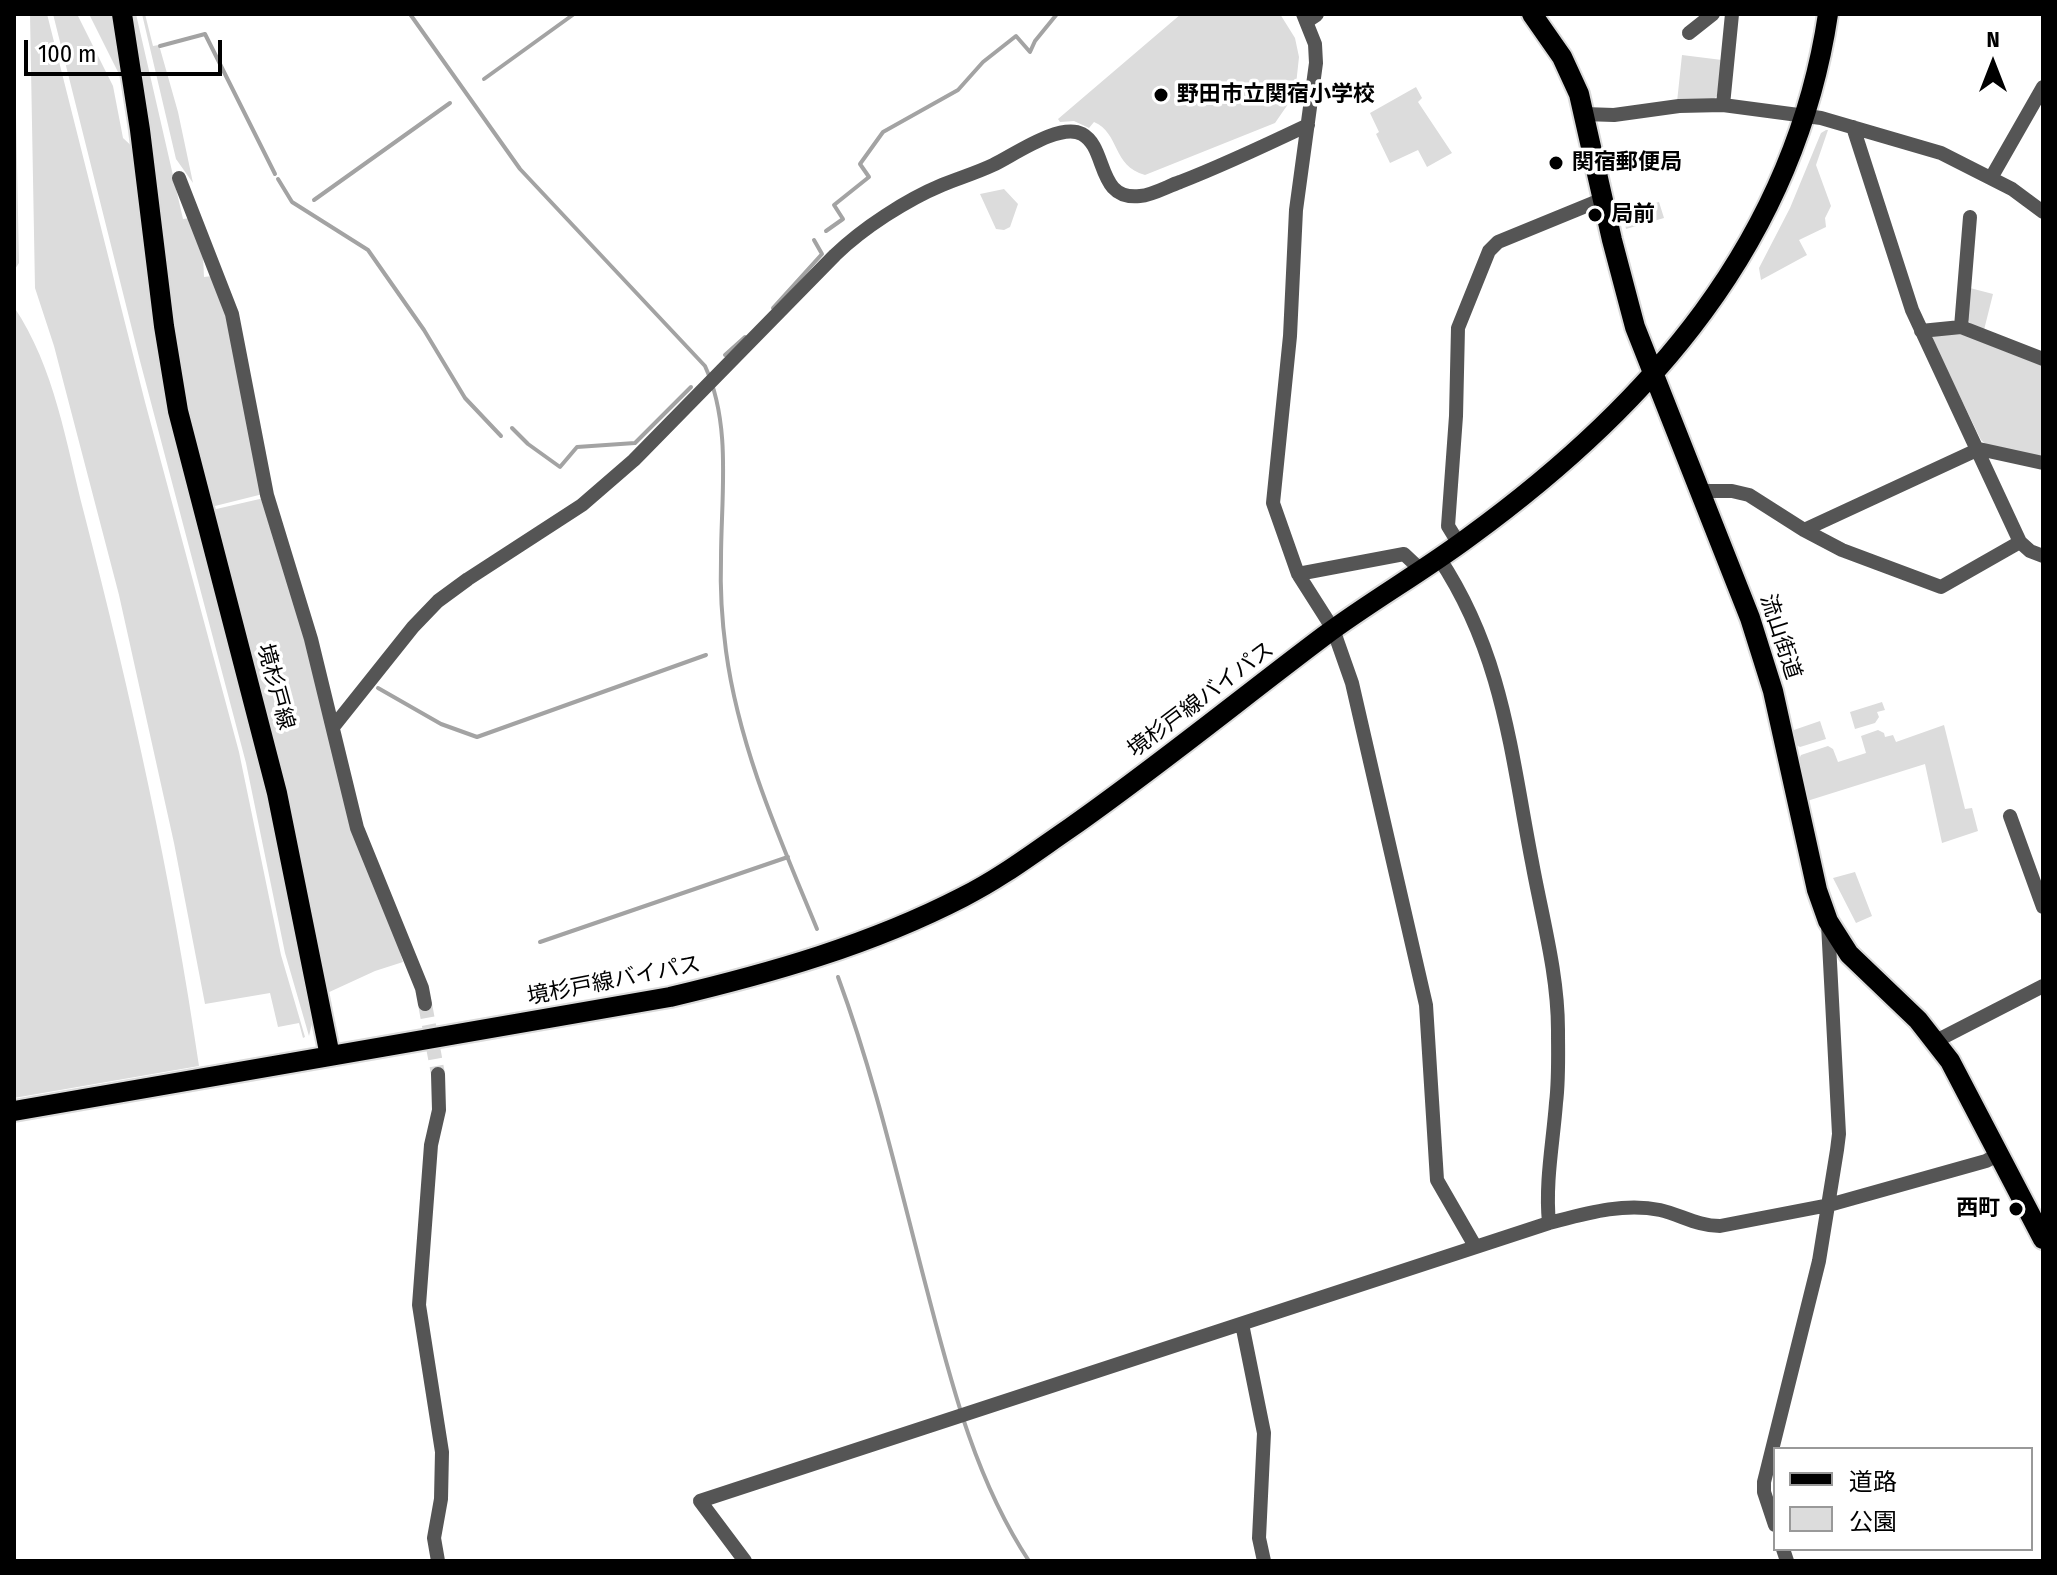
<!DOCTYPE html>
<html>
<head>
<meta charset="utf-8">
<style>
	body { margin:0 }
	#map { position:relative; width:2057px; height:1575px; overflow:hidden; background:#fff; font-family:"Fira Sans Condensed","Noto Sans JP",sans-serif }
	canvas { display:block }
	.frame { position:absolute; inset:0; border:16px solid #000; pointer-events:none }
	.legend { position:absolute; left:1773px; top:1447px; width:260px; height:104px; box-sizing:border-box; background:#fff; border:2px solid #999; margin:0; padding:10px 14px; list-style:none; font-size:24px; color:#000 }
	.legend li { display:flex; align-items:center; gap:16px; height:40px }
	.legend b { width:40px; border:2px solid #999 }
	.north { position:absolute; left:1953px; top:24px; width:80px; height:80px; -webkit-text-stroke:6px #fff; paint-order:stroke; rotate:0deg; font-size:22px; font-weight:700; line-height:32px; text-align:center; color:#000 }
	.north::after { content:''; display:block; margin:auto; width:28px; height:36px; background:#000; clip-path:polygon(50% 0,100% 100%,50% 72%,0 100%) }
	.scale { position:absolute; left:24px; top:40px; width:198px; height:36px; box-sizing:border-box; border:4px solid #000; border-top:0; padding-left:10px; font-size:24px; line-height:28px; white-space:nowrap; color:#000; -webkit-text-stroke:6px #fff; paint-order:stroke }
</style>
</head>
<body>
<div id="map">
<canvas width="2057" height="1575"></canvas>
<div class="frame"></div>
<ul class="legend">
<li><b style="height:10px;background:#000"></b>道路</li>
<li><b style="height:22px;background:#dcdcdc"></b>公園</li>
</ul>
<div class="north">N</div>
<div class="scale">100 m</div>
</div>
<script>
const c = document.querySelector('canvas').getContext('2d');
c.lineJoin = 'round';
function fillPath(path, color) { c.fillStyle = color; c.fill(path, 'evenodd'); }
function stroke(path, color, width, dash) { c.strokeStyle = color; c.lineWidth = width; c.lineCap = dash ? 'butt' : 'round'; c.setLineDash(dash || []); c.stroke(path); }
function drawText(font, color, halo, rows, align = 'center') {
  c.font = font + ' "Fira Sans Condensed","Noto Sans JP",sans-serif'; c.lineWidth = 7; c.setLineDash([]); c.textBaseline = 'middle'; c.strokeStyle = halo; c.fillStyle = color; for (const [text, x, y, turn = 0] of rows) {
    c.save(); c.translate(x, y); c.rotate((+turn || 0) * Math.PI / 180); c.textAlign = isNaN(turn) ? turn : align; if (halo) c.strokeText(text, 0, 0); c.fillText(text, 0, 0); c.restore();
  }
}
const green = new Path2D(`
	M 14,14 L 19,263 L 15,269 L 14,269 Z
	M 30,14 L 47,14 L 145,402 L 239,752 L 281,955 L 305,1037 L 303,1038 L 299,1023 L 278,1027 L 270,993 L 205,1004 L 174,843 L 119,595 L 54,346 L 35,288 Z
	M 53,14 L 77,14 L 113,86 L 123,138 L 138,152 L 144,202 L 313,1019 L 309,1036 L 285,953 L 246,763 L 140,361 Z
	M 89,14 L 116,14 L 125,92 L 121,78 Z
	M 130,14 L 136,14 L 183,219 L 191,218 L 203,255 L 204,277 L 212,276 L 232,331 L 263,494 L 211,507 L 183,393 L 169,301 L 165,238 Z
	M 142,14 L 145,14 L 153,46 L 159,45 L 178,112 L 193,183 L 176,159 Z
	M 1181,14 L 1280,14 L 1295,38 L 1299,57 L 1295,94 L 1275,123 L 1145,175 C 1112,166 1120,133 1094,122 L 1089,128 L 1074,121 L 1060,122 L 1058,119 Z
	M 1682,55 L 1722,60 L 1717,96 L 1713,100 L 1677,102 Z
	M 1416,87 L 1422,98 L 1418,102 L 1452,153 L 1427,167 L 1418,150 L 1390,163 L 1376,134 L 1379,132 L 1370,113 Z
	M 1826,130 L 1828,130 L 1816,165 L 1831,206 L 1825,218 L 1826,227 L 1799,240 L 1807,255 L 1761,280 L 1759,268 L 1790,208 L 1821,133 Z
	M 1004,189 L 1018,204 L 1010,227 L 1004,230 L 996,229 L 980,194 Z
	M 1659,202 L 1664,218 L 1626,229 L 1623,213 L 1628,210 Z
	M 1970,288 L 1993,294 L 1984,330 C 1958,321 1968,313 1970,288 Z
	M 14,307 C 55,368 66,443 84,513 C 131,695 172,880 199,1066 L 14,1098 Z
	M 1959,333 L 2043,366 L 2043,458 L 1988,446 L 1981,440 L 1932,339 L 1935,334 Z
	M 264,498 L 403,962 L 375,971 L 325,994 L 212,510 Z
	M 1882,702 L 1885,710 L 1877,712 L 1879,717 L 1875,723 L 1855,729 L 1850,712 Z
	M 1820,721 L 1826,739 L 1800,747 L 1794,744 L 1791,731 Z
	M 1944,725 L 1965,809 L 1972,808 L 1978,831 L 1942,843 L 1925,764 L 1807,801 L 1798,761 L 1801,755 L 1828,746 L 1833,749 L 1838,762 L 1866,753 L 1861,736 L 1878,730 L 1884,733 L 1885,737 L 1893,735 L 1896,742 Z
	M 1855,872 L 1872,916 L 1856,923 L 1833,878 Z`);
const stream = new Path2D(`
	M 410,14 L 520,169 L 705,366 C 732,425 721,496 721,559 C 720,589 722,621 726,651 C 739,748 780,839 817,929
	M 160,46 L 205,34 L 275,174
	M 484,79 L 574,14
	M 278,179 L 292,202 L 368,250 L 424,330 L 465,398 L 501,436
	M 314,200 L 450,103
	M 826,231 L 843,219 L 834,205 L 869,177 L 860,164 L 883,132 L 958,90 L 983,62 L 1016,36 L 1030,52 L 1035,41 L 1057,14
	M 773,308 L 822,254 L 814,240
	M 725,355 L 745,337
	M 512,428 L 528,444 L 560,467 L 577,447 L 635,443 L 691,387
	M 378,688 L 441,724 L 477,737 L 706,655
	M 540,942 L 788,857
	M 838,977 C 876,1080 900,1188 928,1294 C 952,1386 976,1481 1029,1561`);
const minorTunnel = new Path2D(`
	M 425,1004 L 438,1074`);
const minor = new Path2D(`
	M 1303,14 L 1315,44 L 1316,63 L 1296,210 L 1290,336 L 1273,503 L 1298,574 L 1333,629 L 1352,683 L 1426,1005 L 1437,1180 L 1475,1246
	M 1689,33 L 1713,14
	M 1723,105 L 1732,14
	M 1584,114 L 1614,115 L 1679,106 L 1723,105 L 1821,118 L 1941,153 L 2012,189 L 2043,212
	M 1853,127 L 1912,310 L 2020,542 L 2030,551 L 2043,556
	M 179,178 L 232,314 L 267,495 L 311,639 L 357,828 L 422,988 L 425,1004
	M 1991,178 L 2043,87
	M 1961,327 L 1970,217
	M 1921,331 L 1961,327 L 2043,359
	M 1701,491 L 1732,491 L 1749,495 L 1804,530 L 1842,550 L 1941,587 L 2020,542
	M 1804,530 L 1979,449 L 2043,463
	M 1459,544 L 1448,526 L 1456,416 L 1458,328 L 1489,251 L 1498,242 L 1603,199
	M 1439,558 C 1503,654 1511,754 1532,862 C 1542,917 1558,974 1558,1030 C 1558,1054 1559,1079 1556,1103 C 1553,1143 1545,1182 1549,1223
	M 1298,574 L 1404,554 L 1421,570
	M 334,726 L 413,627 L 438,601 L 468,579 L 582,505 L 634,460 L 835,255 C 863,228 906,200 942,185 C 959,178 976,173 993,165 C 1014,155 1060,122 1082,134 C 1108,148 1096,201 1140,196 C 1153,195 1168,186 1180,182 C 1224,165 1266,145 1308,125
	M 2010,816 L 2043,907
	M 1936,1041 L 2043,986
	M 1242,1324 L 1264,1433 L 1259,1538 L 1264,1561
	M 1775,1525 L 1764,1492 L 1764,1482 L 1819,1261 L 1837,1150 L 1839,1134 L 1828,924
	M 1783,1549 L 1787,1561
	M 438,1561 L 434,1538 L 441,1499 L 442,1452 L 419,1305 L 431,1145 L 439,1110 L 438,1074
	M 745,1561 L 700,1501 L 1549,1223 C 1584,1214 1623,1202 1660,1210 C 1681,1215 1698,1226 1720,1226 L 1829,1205 L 1986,1161 L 1999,1154`);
const tertiary = new Path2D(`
	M 1307,20 L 1316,14`);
const primary = new Path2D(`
	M 122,14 L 140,130 L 164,326 L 178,411 L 277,793 L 330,1056
	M 1532,14 L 1562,57 L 1579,94 L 1612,240 L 1635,327 L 1750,618 L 1773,691 L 1817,890 L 1828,921 L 1849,954 L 1918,1020 L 1950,1061 L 2043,1239
	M 14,1111 L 670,997 C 771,973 870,945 963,897 C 1001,878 1035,852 1070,828 C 1157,767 1239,700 1324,636 C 1371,601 1422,572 1469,537 C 1649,406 1794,242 1828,14`);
const markers = [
	[1161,95,8,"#000"],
	[1556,163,8,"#000"],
	[1595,215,8,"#000"],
	[2016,1209,8,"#000"]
];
const poiNames = [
	["野田市立関宿小学校",1177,95],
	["関宿郵便局",1572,163],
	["局前",1611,215],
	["西町",2000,1209,"right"]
];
const streetNames = [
	["流山街道",1780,637,72],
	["境杉戸線",275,687,75],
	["境杉戸線バイパス",1201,700,-37],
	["境杉戸線バイパス",614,981,-11]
];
fillPath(green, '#dcdcdc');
stroke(stream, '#a3a3a3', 4);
stroke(minorTunnel, '#d9d9d9', 14, [14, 7]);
stroke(primary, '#dbdbdb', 24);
stroke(minor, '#555', 14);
stroke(tertiary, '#555', 16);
stroke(primary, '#000', 20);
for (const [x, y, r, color] of markers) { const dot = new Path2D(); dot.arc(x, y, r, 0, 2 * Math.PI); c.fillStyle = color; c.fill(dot); stroke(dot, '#fff', 3); }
drawText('bold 22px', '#000', '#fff', poiNames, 'left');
drawText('22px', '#000', '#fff', streetNames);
</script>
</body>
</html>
